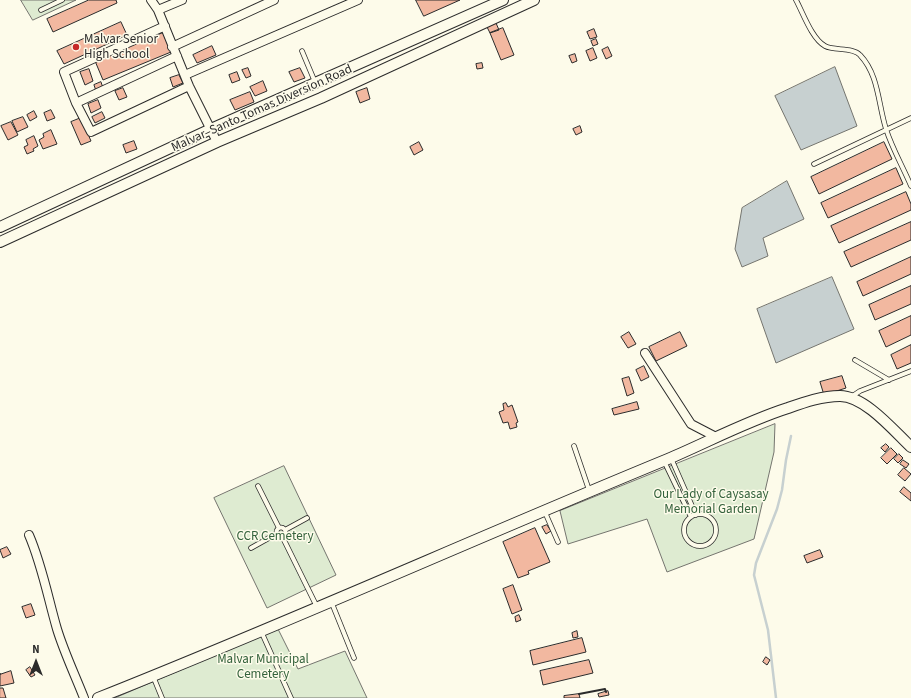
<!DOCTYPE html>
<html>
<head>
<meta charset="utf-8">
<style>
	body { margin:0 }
	#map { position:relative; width:911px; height:698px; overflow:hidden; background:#fdfbea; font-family:"Source Sans 3",sans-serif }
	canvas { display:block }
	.north { position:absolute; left:16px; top:642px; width:40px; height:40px; -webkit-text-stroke:3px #fdfbea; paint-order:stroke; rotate:0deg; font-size:11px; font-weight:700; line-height:16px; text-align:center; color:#2b2b2b }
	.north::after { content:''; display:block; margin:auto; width:14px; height:18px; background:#2b2b2b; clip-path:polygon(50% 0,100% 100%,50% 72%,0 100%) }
</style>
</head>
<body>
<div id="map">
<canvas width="911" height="698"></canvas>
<div class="north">N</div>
</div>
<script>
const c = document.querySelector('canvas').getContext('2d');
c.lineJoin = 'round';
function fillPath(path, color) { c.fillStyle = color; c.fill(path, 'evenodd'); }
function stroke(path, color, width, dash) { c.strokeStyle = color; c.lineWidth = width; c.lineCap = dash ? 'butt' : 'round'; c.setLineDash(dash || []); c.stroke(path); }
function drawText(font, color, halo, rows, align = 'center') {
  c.font = font + ' "Source Sans 3",sans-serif'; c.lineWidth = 3; c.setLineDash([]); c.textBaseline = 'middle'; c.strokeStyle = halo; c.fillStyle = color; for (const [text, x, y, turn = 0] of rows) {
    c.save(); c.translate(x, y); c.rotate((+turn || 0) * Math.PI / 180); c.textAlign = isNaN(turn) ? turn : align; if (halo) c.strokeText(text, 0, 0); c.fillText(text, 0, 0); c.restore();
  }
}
const green = new Path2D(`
	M 21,0 L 76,0 L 33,20 Z
	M 775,424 L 774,452 L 754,539 L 667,572 L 647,519 L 568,544 L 560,511 Z
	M 284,466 L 336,575 L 267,608 L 214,498 Z
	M 278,629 L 298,669 L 345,651 L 367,698 L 115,698 Z`);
const water = new Path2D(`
	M 835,67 L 857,126 L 801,150 L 775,96 Z
	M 787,181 L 804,219 L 763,238 L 768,256 L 742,267 L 735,249 L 742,208 Z
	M 832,277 L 854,329 L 776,363 L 757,309 Z`);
const stream = new Path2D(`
	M 776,698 L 768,630 L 754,575 L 756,563 L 777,509 L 782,490 L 786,460 L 791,436`);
const building = new Path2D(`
	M 89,0 L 116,0 L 117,3 L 53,32 L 47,19 Z
	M 416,0 L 460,0 L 424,16 Z
	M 121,22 L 127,35 L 64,64 L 57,51 Z
	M 496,23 L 499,30 L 490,33 L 487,27 Z
	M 503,28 L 514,55 L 501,60 L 490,33 Z
	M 594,29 L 597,37 L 590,39 L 587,32 Z
	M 163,33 L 171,52 L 103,80 L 95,61 Z
	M 596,39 L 598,44 L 593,46 L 591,41 Z
	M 212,46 L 216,55 L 197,63 L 193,55 Z
	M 608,47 L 612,56 L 606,59 L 602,50 Z
	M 593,48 L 597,58 L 590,61 L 586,51 Z
	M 575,54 L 577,61 L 572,63 L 569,56 Z
	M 482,63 L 483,68 L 477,69 L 476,64 Z
	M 248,68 L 251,76 L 246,78 L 242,70 Z
	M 300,68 L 305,78 L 294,82 L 289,72 Z
	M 89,69 L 93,81 L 85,85 L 80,72 Z
	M 237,72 L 240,80 L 232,83 L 229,75 Z
	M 179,75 L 183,83 L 173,87 L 170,78 Z
	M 263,81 L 267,91 L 255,96 L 250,87 Z
	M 101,82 L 103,88 L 96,91 L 94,85 Z
	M 123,88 L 127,97 L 119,100 L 115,91 Z
	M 367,88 L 370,99 L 360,103 L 356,92 Z
	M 250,92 L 254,102 L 235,110 L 230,100 Z
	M 98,100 L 101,108 L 91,113 L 88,104 Z
	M 51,110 L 55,118 L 47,121 L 44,113 Z
	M 34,111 L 37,117 L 30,121 L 27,115 Z
	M 102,112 L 105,118 L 95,123 L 92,117 Z
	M 23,117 L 28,127 L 17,132 L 12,121 Z
	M 81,118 L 91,141 L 81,145 L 71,122 Z
	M 11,122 L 18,135 L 8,140 L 1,126 Z
	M 580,126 L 582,132 L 576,135 L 573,129 Z
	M 51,130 L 57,144 L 43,149 L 39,140 L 44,137 L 43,134 Z
	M 34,136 L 38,146 L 33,149 L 34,151 L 27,154 L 24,147 L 28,145 L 26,140 Z
	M 134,141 L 137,149 L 126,153 L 123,145 Z
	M 419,142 L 423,150 L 414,155 L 410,147 Z
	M 884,142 L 892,159 L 819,194 L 811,177 Z
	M 896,168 L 903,184 L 828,218 L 821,203 Z
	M 906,192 L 911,204 L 911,210 L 839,243 L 831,226 Z
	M 911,222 L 911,240 L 851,267 L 844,252 Z
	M 911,257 L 911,274 L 863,296 L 857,282 Z
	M 911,286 L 911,304 L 875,320 L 869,305 Z
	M 911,316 L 911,335 L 886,347 L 879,331 Z
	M 629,332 L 636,344 L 628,348 L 621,337 Z
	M 680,332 L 687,346 L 656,361 L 649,347 Z
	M 911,345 L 911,363 L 897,369 L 891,355 Z
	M 644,366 L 649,377 L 641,381 L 636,370 Z
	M 842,376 L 846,388 L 824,395 L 820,382 Z
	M 629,377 L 634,393 L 627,396 L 622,379 Z
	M 637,402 L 639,409 L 614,415 L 612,409 Z
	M 506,403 L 508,407 L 512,405 L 518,422 L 516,423 L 517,427 L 510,429 L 508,422 L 503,423 L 499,412 L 504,410 L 503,404 Z
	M 886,444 L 889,447 L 885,452 L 881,448 Z
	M 891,448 L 897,454 L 887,464 L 881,458 Z
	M 899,454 L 903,458 L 898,463 L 894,459 Z
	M 903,460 L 909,464 L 906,468 L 900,464 Z
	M 904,468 L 911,474 L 905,481 L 898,475 Z
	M 904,487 L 911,493 L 911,501 L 900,492 Z
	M 547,525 L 551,531 L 546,534 L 542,527 Z
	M 535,528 L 550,562 L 528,571 L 529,574 L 518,578 L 503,542 Z
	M 7,547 L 11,554 L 3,558 L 0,550 Z
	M 820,550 L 823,557 L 807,563 L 804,556 Z
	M 513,585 L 522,610 L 512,614 L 503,589 Z
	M 31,604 L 35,615 L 26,618 L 22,607 Z
	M 519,615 L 521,620 L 516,622 L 515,617 Z
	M 577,631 L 578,637 L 573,638 L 572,633 Z
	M 582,638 L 586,652 L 533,665 L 530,651 Z
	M 766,657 L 770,660 L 767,665 L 763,662 Z
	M 589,660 L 593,673 L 543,685 L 540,671 Z
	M 30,667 L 35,675 L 31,677 L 26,670 Z
	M 11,671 L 14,683 L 0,686 L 0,673 L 0,674 Z
	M 0,688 L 3,688 L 6,698 L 0,698 Z
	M 608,691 L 609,695 L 599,697 L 598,694 Z
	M 579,694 L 580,698 L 564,698 L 564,696 Z`);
const service = new Path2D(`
	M 796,0 C 803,13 812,39 825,46 C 834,51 853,47 860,55 C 879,75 878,104 886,129 C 892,148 903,167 911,186
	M 41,10 L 62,0
	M 302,51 L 315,82
	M 814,164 L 911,118
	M 855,360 L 889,380
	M 851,397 L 860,391 L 911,371
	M 574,446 L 589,490
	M 671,458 L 696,515
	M 664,461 L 691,517
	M 258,486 L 279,528
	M 544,510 L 558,542
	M684 530a16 16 0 1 1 32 0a16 16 0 1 1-32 0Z
	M276.5 532a4.5 4.5 0 1 1 9 0a4.5 4.5 0 1 1-9 0Z
	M 285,530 L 307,518
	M 282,536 L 317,607
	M 251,548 L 276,534
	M 331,601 L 354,658
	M 261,631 L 291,698
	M 153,676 L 162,698`);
const minor = new Path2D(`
	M 151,0 L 158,10 L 189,86 L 217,142
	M 158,10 L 182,0
	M 165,26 L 64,72 L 76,103 L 91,132 L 189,86
	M 172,47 L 274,0
	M 185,75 L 358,0
	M 76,103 L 177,56
	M 645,353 L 691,424 L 716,437
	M 29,535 C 42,565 48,598 57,629 C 64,652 75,675 84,698`);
const tertiary = new Path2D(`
	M 0,227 L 211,129 L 503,0
	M 0,242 L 217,142 L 321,98 L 534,0
	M 98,698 C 290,622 478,537 668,459 C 708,442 747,421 788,408 C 805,402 822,396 840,396 C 865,396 894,431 911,447`);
const wall = new Path2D(`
	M 579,694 L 605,689 L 606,692`);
const markers = [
	[76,47,4,"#c62828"]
];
const poiNames = [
	["Malvar Senior",84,40],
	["High School",84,55]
];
const streetNames = [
	["Malvar–Santo Tomas Diversion Road",262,109,-24]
];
const parkNames = [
	["Our Lady of Caysasay",711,495],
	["Memorial Garden",711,510],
	["CCR Cemetery",275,537],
	["Malvar Municipal",263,660],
	["Cemetery",263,675]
];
fillPath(green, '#deebd1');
stroke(green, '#74746e', 1);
fillPath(water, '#c7d0d0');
stroke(water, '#74746e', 1);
stroke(stream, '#c7d0d0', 2.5);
fillPath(building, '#f2b8a0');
stroke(building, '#2b2b2b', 1);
stroke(service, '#2b2b2b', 5.5);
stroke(minor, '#2b2b2b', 10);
stroke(tertiary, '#2b2b2b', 12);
stroke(service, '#fdfbea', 4);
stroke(minor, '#fdfbea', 8);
stroke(tertiary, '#fdfbea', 10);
stroke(wall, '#2b2b2b', 2);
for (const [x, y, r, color] of markers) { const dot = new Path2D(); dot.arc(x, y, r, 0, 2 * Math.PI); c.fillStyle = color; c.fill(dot); stroke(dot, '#fdfbea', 1.5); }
drawText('13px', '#2b2b2b', '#fdfbea', poiNames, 'left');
drawText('13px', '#2b2b2b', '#fdfbea', streetNames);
drawText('13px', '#34623c', '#fdfbea', parkNames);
</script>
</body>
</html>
